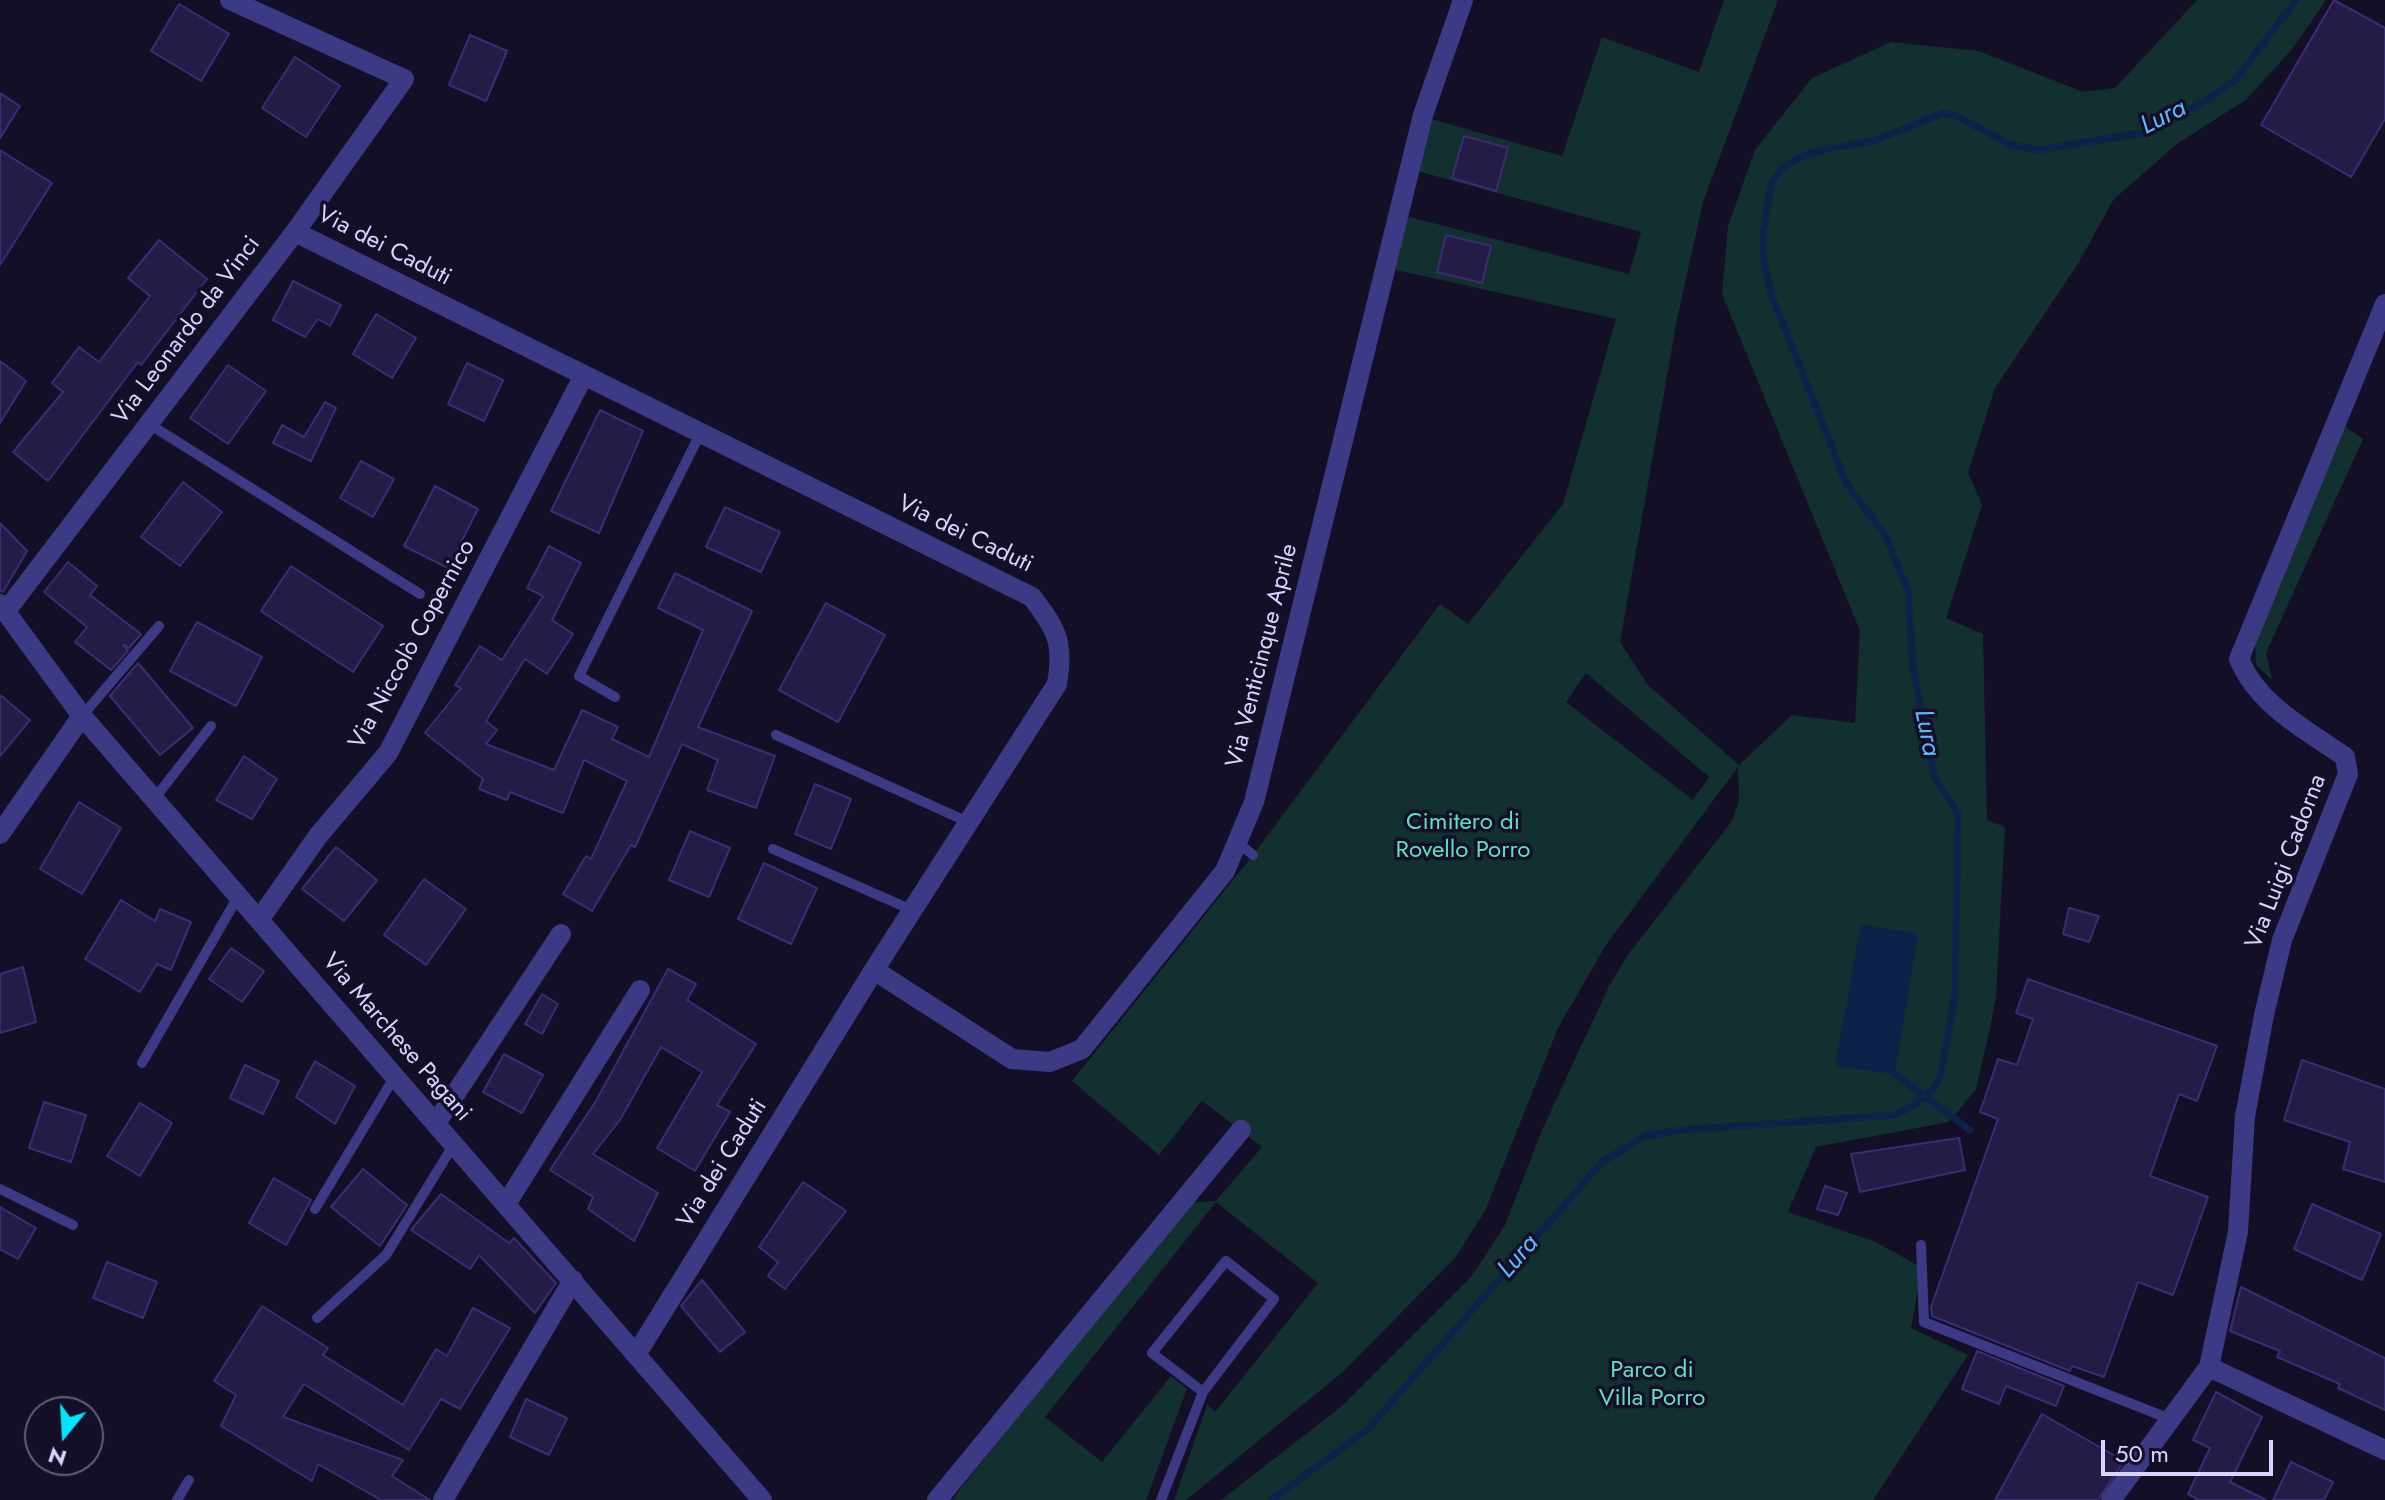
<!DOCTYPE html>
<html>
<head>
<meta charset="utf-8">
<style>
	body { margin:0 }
	#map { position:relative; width:2385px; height:1500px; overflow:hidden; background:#130f26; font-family:Jost,sans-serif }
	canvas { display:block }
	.north { position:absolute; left:24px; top:1396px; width:80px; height:80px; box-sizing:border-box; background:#130f26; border:2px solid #625e7d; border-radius:50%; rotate:198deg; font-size:22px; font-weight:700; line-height:32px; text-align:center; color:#d9d4ff }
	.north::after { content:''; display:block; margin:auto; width:28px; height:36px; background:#00e5ff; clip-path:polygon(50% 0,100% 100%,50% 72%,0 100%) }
	.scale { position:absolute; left:2101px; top:1440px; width:172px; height:36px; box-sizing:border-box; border:4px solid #d9d4ff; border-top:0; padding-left:10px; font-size:24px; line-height:28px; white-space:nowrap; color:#d9d4ff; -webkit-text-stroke:6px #130f26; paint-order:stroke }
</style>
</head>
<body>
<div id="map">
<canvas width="2385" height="1500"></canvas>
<div class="north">N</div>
<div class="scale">50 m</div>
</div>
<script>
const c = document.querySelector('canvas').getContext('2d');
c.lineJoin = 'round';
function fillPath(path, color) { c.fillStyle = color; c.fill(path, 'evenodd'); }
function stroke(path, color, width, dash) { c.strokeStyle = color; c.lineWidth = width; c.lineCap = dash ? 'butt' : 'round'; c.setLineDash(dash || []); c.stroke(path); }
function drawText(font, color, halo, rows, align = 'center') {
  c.font = font + ' Jost,sans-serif'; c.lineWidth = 7; c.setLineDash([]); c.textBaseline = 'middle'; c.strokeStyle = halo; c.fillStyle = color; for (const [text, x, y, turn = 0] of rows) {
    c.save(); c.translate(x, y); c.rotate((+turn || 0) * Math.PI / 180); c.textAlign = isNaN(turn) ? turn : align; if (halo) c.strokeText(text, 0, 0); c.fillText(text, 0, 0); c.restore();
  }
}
const green = new Path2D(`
	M 1724,0 L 1778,0 L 1703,202 L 1677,319 L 1620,642 L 1648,685 L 1739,765 L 1792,715 L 1855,723 L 1860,631 L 1722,294 L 1728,226 L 1755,150 L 1812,78 L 1891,42 L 1979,51 L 2083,92 L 2115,88 L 2197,0 L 2326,0 L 2293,48 L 2246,100 L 2178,143 L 2114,199 L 2079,262 L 1995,388 L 1968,472 L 1982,505 L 1946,618 L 1983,634 L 1987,820 L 2005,827 L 1996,996 L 1990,1028 L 1976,1089 L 1949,1122 L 1816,1147 L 1788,1212 L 1876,1242 L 1922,1268 L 1911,1328 L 1968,1355 L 1873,1500 L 1221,1500 L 1342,1406 L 1472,1276 L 1505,1225 L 1543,1128 L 1609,986 L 1627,956 L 1732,821 L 1739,801 L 1738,767 L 1606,945 L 1558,1028 L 1485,1211 L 1455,1258 L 1344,1371 L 1186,1500 L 1174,1500 L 1207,1405 L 1216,1411 L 1318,1283 L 1216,1202 L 1045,1417 L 1102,1462 L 1171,1376 L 1187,1389 L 1146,1500 L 952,1500 L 1185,1203 L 1216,1201 L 1262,1147 L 1202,1101 L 1159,1155 L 1072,1081 L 1253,855 L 1440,604 L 1468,624 L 1563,504 L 1616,319 L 1392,269 L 1406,216 L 1629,274 L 1641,232 L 1417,171 L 1431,119 L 1562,156 L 1602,37 L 1699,72 ZM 1586,673 L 1709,777 L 1693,800 L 1566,702 Z
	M 2344,426 L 2363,439 L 2266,653 L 2272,680 L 2256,665 L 2255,641 Z`);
const water = new Path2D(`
	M 1861,924 L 1918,934 L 1895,1074 L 1835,1066 Z`);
const stream = new Path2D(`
	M 1895,1074 L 1970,1130
	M 1271,1500 L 1367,1430 L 1602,1162 L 1645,1136 L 1681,1130 L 1895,1115 L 1915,1105 L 1934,1088 L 1941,1074 L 1955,994 L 1958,814 L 1934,776 L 1913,666 L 1908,590 L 1885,535 L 1846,483 L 1772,296 L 1764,263 L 1763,234 L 1771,184 L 1781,169 L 1798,158 L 1825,149 L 1873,141 L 1944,113 L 1956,116 L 2011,145 L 2038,150 L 2142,133 L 2209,99 L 2236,79 L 2296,0`);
const building = new Path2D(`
	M 2334,0 L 2385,28 L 2385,119 L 2351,177 L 2261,125 Z
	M 179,4 L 229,34 L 201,81 L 151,51 Z
	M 470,35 L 507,51 L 486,101 L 449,85 Z
	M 295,57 L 340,86 L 306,137 L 262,108 Z
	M 0,93 L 20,106 L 0,138 Z
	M 1464,136 L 1508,148 L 1496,191 L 1452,178 Z
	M 0,150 L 52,183 L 0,265 Z
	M 1446,235 L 1491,246 L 1482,283 L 1437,272 Z
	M 159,240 L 207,279 L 141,365 L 138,362 L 48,481 L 13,452 L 63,392 L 52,383 L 79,347 L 99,362 L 150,296 L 128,278 Z
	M 293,281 L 341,305 L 330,326 L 318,319 L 305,337 L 273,320 Z
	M 376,314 L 416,338 L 392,378 L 353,354 Z
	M 0,361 L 26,381 L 0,423 Z
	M 467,363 L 503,380 L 484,421 L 448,404 Z
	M 228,365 L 266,391 L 228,444 L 190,418 Z
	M 325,402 L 336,408 L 311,461 L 273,443 L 282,425 L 304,437 Z
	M 600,410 L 643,431 L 599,533 L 551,511 Z
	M 361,461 L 394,479 L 373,517 L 340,498 Z
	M 183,482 L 222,512 L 180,566 L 141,537 Z
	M 435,486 L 478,509 L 448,568 L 404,546 Z
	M 725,507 L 780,532 L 761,572 L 706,547 Z
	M 0,523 L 27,551 L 3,592 L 0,591 Z
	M 549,546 L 581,563 L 552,620 L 573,634 L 547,674 L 525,659 L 486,721 L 497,730 L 486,744 L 554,770 L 582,710 L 618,727 L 612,739 L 649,757 L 703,630 L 658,608 L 675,573 L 752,611 L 698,727 L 775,756 L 756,808 L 707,790 L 718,760 L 682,744 L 635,847 L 631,845 L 592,911 L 563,894 L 586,856 L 591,859 L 627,781 L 584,760 L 563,813 L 510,792 L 507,800 L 479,789 L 483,779 L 425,733 L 461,688 L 455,685 L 480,646 L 502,660 L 543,596 L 527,588 Z
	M 68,562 L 97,586 L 90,595 L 141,634 L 129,648 L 123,645 L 128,651 L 111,670 L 75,642 L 87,627 L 44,592 Z
	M 291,566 L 383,626 L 353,672 L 261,611 Z
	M 826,603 L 885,635 L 838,722 L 779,690 Z
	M 197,622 L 262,657 L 236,706 L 170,671 Z
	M 138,663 L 193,728 L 160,755 L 110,696 Z
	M 0,695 L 30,720 L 0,756 Z
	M 244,756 L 277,779 L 252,819 L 216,800 Z
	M 815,784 L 851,799 L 831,849 L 795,834 Z
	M 79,802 L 121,828 L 82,894 L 40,869 Z
	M 690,831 L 730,848 L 709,897 L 669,880 Z
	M 336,847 L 377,880 L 344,921 L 302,889 Z
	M 764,863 L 817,888 L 791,944 L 738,919 Z
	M 424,879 L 466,909 L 426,965 L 384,935 Z
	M 121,900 L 155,921 L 160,909 L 191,922 L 171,970 L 157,964 L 140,992 L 85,959 Z
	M 2069,908 L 2099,916 L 2089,942 L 2063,934 Z
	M 231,948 L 264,971 L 242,1002 L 209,979 Z
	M 23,967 L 36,1022 L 0,1033 L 0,974 Z
	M 668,969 L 696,984 L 687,1000 L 756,1044 L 717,1105 L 730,1112 L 695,1171 L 657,1148 L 702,1072 L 661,1047 L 620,1120 L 593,1154 L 658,1193 L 634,1241 L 588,1209 L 593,1197 L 550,1170 L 596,1101 Z
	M 2028,979 L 2217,1046 L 2197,1101 L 2179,1094 L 2150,1176 L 2208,1197 L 2173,1295 L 2138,1282 L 2104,1377 L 2072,1366 L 2070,1371 L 1932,1316 L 1931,1307 L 1998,1119 L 1980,1112 L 1998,1059 L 2017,1065 L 2033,1019 L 2016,1013 Z
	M 542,994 L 558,1004 L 542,1034 L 525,1024 Z
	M 504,1054 L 543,1075 L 522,1113 L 483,1092 Z
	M 2302,1060 L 2385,1089 L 2385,1182 L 2343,1169 L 2350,1142 L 2284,1120 Z
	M 315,1061 L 355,1086 L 335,1124 L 296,1097 Z
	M 245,1065 L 279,1081 L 263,1114 L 230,1098 Z
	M 44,1102 L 86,1115 L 71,1162 L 29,1148 Z
	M 140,1103 L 172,1123 L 140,1176 L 107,1156 Z
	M 1959,1138 L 1965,1170 L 1860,1192 L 1851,1154 Z
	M 363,1169 L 407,1205 L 380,1246 L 331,1207 Z
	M 274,1178 L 311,1200 L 286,1245 L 249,1223 Z
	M 803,1182 L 846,1211 L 785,1289 L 768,1276 L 778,1262 L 759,1247 Z
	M 1825,1186 L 1847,1193 L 1838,1215 L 1817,1209 Z
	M 441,1194 L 509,1243 L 514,1238 L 556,1283 L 535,1313 L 479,1255 L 470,1269 L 411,1230 Z
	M 2312,1204 L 2381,1234 L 2362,1280 L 2294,1249 Z
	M 0,1207 L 36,1228 L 18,1259 L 0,1249 Z
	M 107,1262 L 157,1282 L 143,1318 L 93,1298 Z
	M 702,1280 L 745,1332 L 720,1352 L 681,1306 Z
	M 2241,1287 L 2385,1358 L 2385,1410 L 2338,1388 L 2340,1384 L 2277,1357 L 2280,1351 L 2230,1331 Z
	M 262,1306 L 328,1348 L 323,1355 L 403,1405 L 436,1349 L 447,1356 L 473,1308 L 510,1328 L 460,1409 L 441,1399 L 409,1450 L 304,1384 L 283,1417 L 403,1460 L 392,1476 L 430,1500 L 381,1500 L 318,1464 L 312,1481 L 221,1426 L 236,1395 L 214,1381 Z
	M 1977,1351 L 2064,1386 L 2056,1406 L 2006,1386 L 1999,1404 L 1962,1389 Z
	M 2216,1392 L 2262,1417 L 2230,1482 L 2266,1500 L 2199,1500 L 2188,1494 L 2210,1448 L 2193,1440 Z
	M 526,1399 L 567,1418 L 549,1455 L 510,1437 Z
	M 2042,1414 L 2124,1461 L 2098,1500 L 1995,1500 Z
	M 2291,1462 L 2333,1482 L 2324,1500 L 2273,1500 Z`);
const lane = new Path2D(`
	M 149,424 L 420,594
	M 615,697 L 579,676 L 700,434
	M 82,716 L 159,626
	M 776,735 L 968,822
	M 155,798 L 211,726
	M 1236,841 L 1253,855
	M 773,849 L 912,910
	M 142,1063 L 239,895
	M 0,1189 L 73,1225
	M 315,1209 L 395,1076
	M 1921,1245 L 1924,1322 L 2170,1419
	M 317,1318 L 386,1255 L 454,1144
	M 177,1500 L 189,1480
	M 1161,1500 L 1203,1392 L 1274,1299 L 1226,1261 L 1152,1353 L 1203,1392`);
const street = new Path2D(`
	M 295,232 L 1032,597 C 1057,630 1064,642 1057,684 L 874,970 L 637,1353
	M 0,604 L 82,716 L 762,1500
	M 6,611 L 295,232 L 404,79 L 230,0
	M 0,834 L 82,716
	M 259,920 L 318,836 L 388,753 L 583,377
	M 874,970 L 1012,1059 L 1050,1062 L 1082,1049 L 1225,871 L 1254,802 L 1423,115 L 1463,0
	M 436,1123 L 561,934
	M 506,1204 L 640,990
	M 2209,1367 L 2385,1450
	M 443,1500 L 573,1280
	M 937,1500 L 1241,1130
	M 2111,1500 L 2209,1367 L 2238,1232 L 2245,1116 L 2264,1015 L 2282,940 L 2348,774 L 2345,757 C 2305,729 2258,705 2239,659 L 2385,304`);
const streetNames = [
	["Via dei Caduti",384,247,27],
	["Via Leonardo da Vinci",187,331,-53],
	["Via dei Caduti",965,535,26],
	["Via Niccolò Copernico",413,645,-61],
	["Via Venticinque Aprile",1263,656,-76],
	["Via Luigi Cadorna",2287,862,-69],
	["Via Marchese Pagani",396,1038,49],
	["Via dei Caduti",723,1164,-58]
];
const parkNames = [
	["Cimitero di",1463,823],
	["Rovello Porro",1463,851],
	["Parco di",1652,1371],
	["Villa Porro",1652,1399]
];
const waterNames = [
	["Lura",2164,118,-27],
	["Lura",1926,733,79],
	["Lura",1519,1257,-49]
];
fillPath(green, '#12302f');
fillPath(water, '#0c2248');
stroke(stream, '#0c2248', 7);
fillPath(building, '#241b47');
stroke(building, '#3b2d73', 2);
stroke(lane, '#3d3a85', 10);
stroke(street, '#3d3a85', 20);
drawText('24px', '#d9d4ff', '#130f26', streetNames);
drawText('24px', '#5fe0c0', '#130f26', parkNames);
drawText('italic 26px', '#62b6ff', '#130f26', waterNames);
</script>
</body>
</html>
